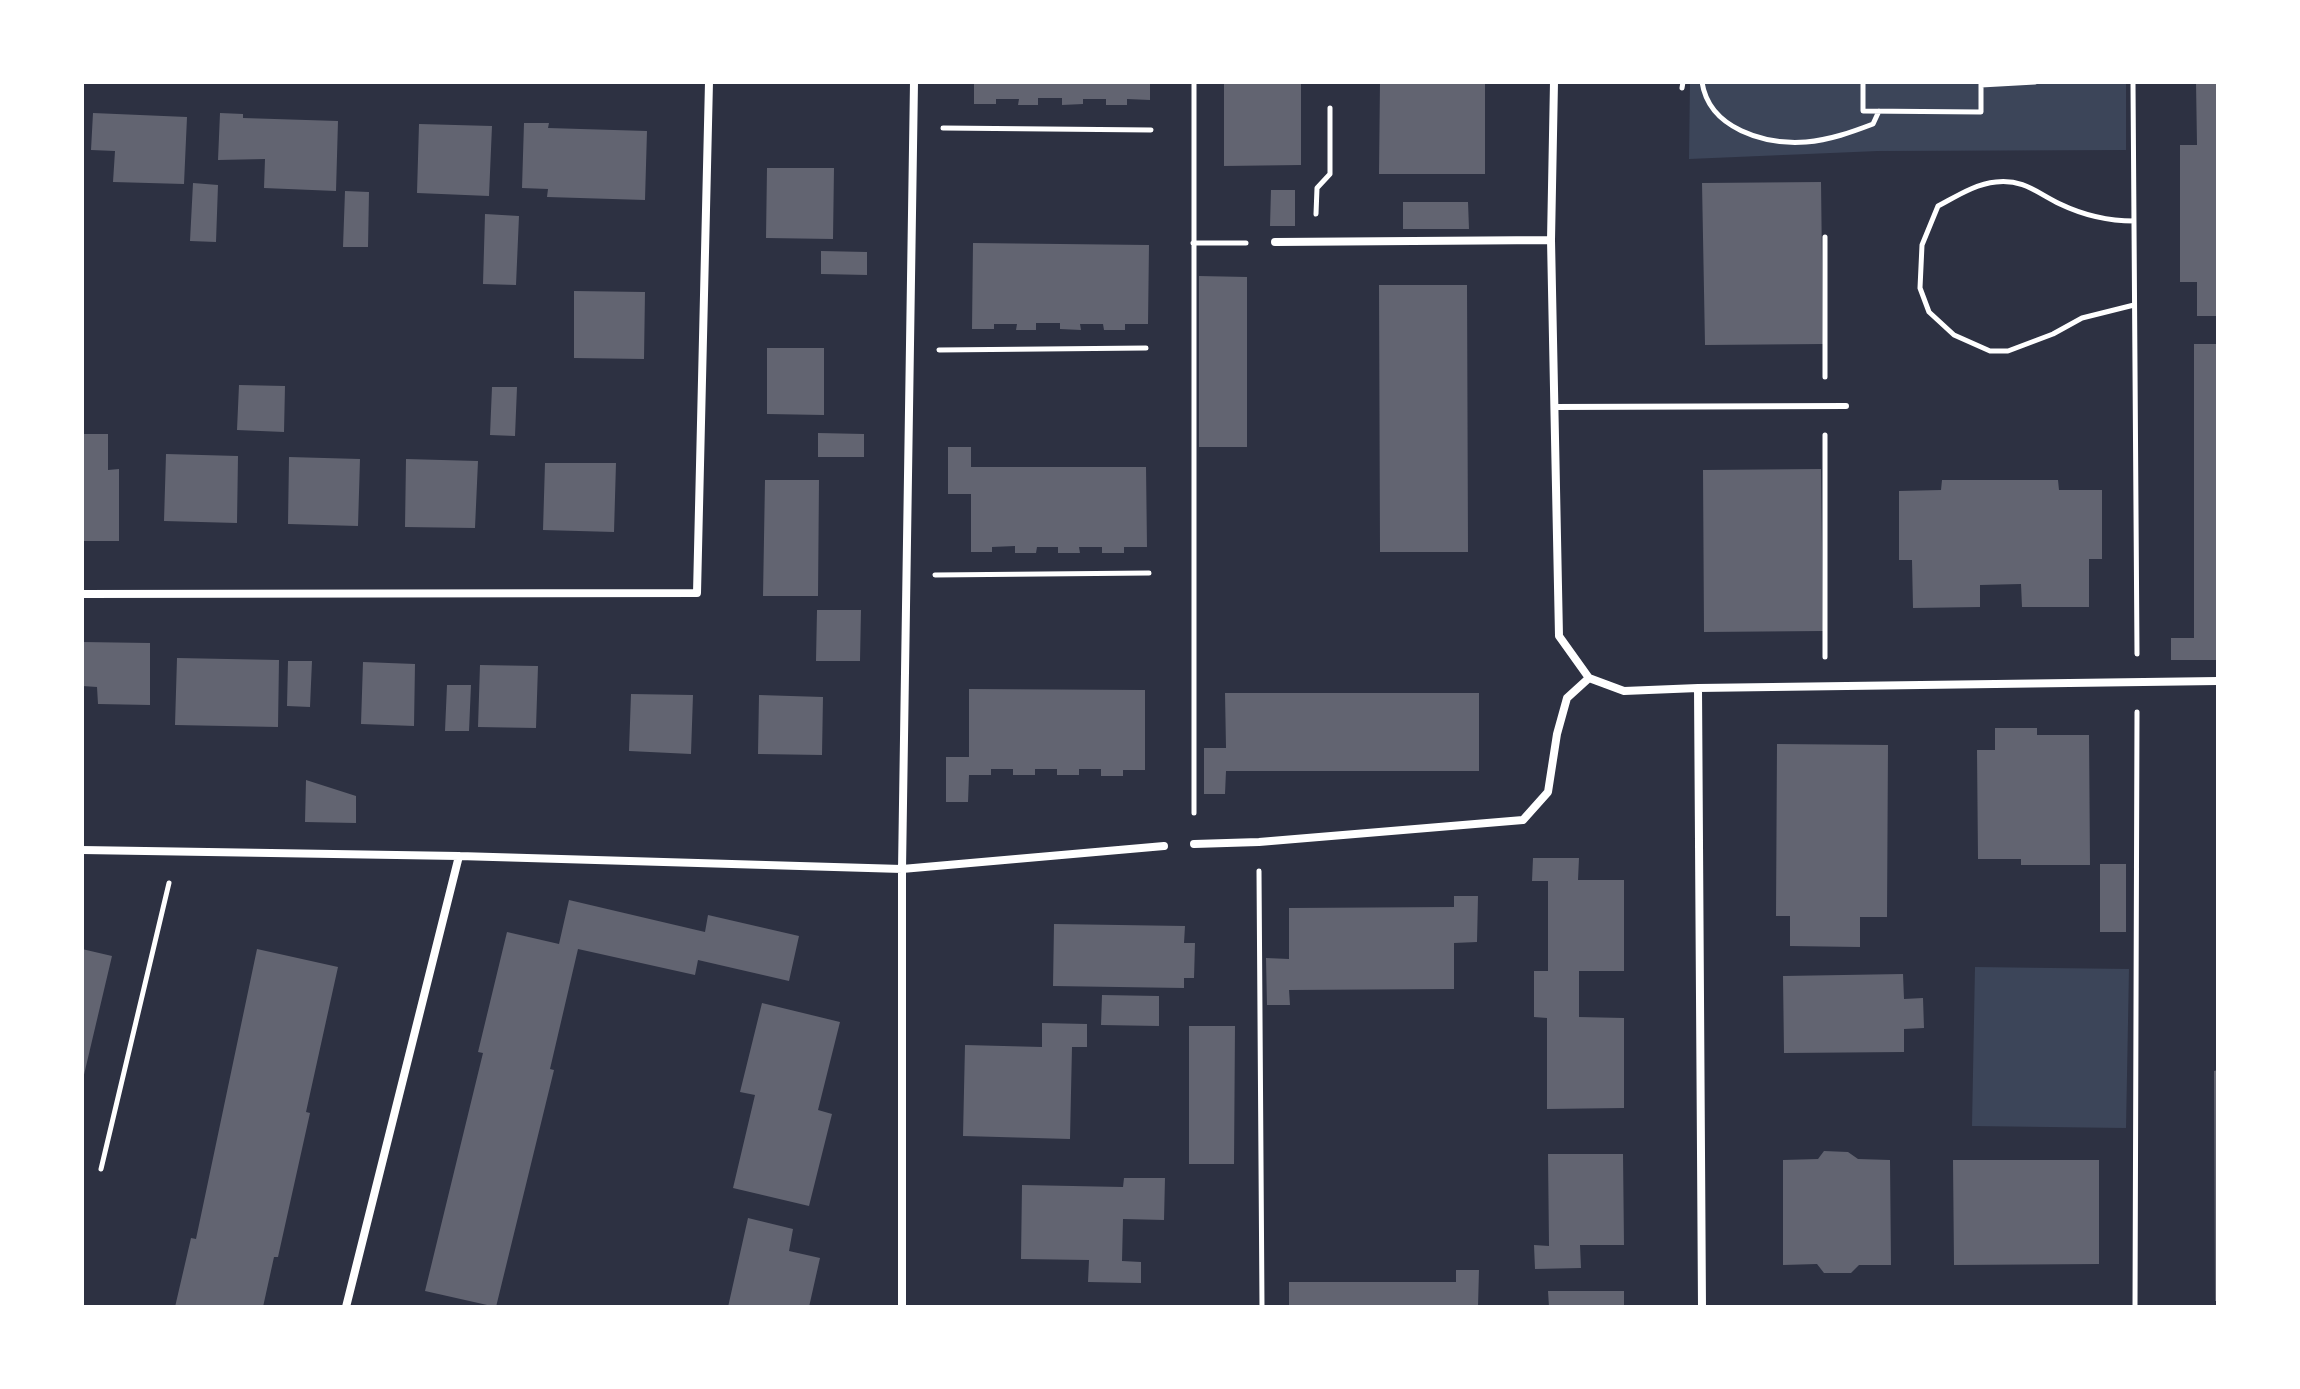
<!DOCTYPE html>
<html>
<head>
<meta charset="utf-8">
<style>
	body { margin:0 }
	#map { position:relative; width:2300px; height:1389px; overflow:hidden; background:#2d3142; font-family:"Alegreya Sans",sans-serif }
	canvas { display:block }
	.frame { position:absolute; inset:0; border:84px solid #fff; pointer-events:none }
</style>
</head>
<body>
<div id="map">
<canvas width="2300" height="1389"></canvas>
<div class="frame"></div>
</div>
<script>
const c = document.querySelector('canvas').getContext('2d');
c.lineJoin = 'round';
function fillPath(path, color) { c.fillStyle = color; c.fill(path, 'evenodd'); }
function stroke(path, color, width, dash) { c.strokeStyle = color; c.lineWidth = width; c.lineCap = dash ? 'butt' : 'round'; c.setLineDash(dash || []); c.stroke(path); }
const green = new Path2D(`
	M 1690,82 L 2126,82 L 2126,150 L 1878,151 L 1689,159 Z
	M 1975,967 L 2129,969 L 2126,1128 L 1972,1126 Z`);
const building = new Path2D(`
	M 974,82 L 1150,82 L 1150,100 L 1127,99 L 1127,105 L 1106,105 L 1106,99 L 1083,99 L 1083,104 L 1062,105 L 1062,98 L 1038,98 L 1038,105 L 1018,105 L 1019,99 L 996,99 L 996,104 L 974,104 Z
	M 1224,82 L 1301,82 L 1301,165 L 1224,166 Z
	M 1380,82 L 1485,82 L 1485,174 L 1379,174 Z
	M 2196,82 L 2218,82 L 2218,316 L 2197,316 L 2197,282 L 2180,282 L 2180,145 L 2197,145 Z
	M 93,113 L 187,117 L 184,184 L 113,182 L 115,151 L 91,150 Z
	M 220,113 L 243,114 L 243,118 L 338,121 L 336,191 L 264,188 L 265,159 L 218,160 Z
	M 524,123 L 549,123 L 548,128 L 647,131 L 645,200 L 547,197 L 548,189 L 522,188 Z
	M 419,124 L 492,126 L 489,196 L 417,193 Z
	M 767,168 L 834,168 L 833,239 L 766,238 Z
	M 1821,182 L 1823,344 L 1705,345 L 1702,183 Z
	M 193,183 L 218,185 L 216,242 L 190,241 Z
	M 1271,190 L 1295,190 L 1295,226 L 1270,226 Z
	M 345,191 L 369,192 L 368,247 L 343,247 Z
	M 1403,202 L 1468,202 L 1469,229 L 1403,229 Z
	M 485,214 L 519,216 L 516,285 L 483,284 Z
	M 973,243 L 1149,245 L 1148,324 L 1125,324 L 1125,330 L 1104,330 L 1103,324 L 1080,324 L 1081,330 L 1060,329 L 1060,323 L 1036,323 L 1036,330 L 1016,330 L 1017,324 L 994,324 L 994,329 L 972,329 Z
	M 821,251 L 867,252 L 867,275 L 821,274 Z
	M 1199,276 L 1247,277 L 1247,447 L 1199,447 Z
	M 1379,285 L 1467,285 L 1468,552 L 1380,552 Z
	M 574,291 L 645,292 L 644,359 L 574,358 Z
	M 2194,344 L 2218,344 L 2218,660 L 2171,660 L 2171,638 L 2194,638 Z
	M 767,348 L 824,348 L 824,415 L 767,414 Z
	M 239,385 L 285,386 L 284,432 L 237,430 Z
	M 492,387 L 517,387 L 515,436 L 490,435 Z
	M 818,433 L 864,434 L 864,457 L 818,457 Z
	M 82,434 L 108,434 L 108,470 L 119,469 L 119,541 L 82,541 Z
	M 948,447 L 971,447 L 971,467 L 1146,467 L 1147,547 L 1124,547 L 1124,553 L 1102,553 L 1102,547 L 1079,547 L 1080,553 L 1058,553 L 1058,547 L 1037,547 L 1036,553 L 1015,553 L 1015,546 L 992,547 L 992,552 L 971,552 L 971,494 L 948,494 Z
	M 166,454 L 238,456 L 237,523 L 164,521 Z
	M 289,457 L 360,459 L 358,526 L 288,524 Z
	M 406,459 L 478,461 L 475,528 L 405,527 Z
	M 545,463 L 616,463 L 614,532 L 543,530 Z
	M 1821,469 L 1823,631 L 1704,632 L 1703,470 Z
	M 765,480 L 819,480 L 818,596 L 763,596 Z
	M 1942,480 L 2058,480 L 2059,490 L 2102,490 L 2102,559 L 2089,559 L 2089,607 L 2022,607 L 2021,584 L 1980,585 L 1980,607 L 1913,608 L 1912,560 L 1899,560 L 1899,491 L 1941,490 Z
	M 817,610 L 861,610 L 860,661 L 816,661 Z
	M 82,642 L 150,643 L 150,705 L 98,704 L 97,687 L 82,686 Z
	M 177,658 L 279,660 L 278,727 L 175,725 Z
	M 288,661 L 312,661 L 310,707 L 287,706 Z
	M 363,662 L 415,664 L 414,726 L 361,724 Z
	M 480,665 L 538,666 L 536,728 L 478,727 Z
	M 447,685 L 471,685 L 469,731 L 445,731 Z
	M 969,689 L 1145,690 L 1145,770 L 1123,770 L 1123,776 L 1101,776 L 1101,769 L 1079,769 L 1079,775 L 1057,775 L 1057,769 L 1035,769 L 1035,775 L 1013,775 L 1013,769 L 991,769 L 991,775 L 969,775 L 968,802 L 946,802 L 946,757 L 969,757 Z
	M 1225,693 L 1479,693 L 1479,771 L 1226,771 L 1225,794 L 1204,794 L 1204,748 L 1226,748 Z
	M 631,694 L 693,695 L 691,754 L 629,751 Z
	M 759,695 L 823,697 L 822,755 L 758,754 Z
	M 1995,728 L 2037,728 L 2037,735 L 2089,735 L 2090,865 L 2021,865 L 2021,859 L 1978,859 L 1977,750 L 1995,750 Z
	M 1777,744 L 1888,745 L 1887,917 L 1860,917 L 1860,947 L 1790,946 L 1790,916 L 1776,916 Z
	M 306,780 L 356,796 L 356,823 L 305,822 Z
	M 1533,858 L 1579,858 L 1578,880 L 1624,880 L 1624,971 L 1579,971 L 1579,1017 L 1624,1018 L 1624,1108 L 1547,1109 L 1547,1018 L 1534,1017 L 1534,971 L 1548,971 L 1548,881 L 1532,881 Z
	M 2100,864 L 2126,864 L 2126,932 L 2100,932 Z
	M 1454,896 L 1478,896 L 1477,942 L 1454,943 L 1454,989 L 1289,990 L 1290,1005 L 1267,1005 L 1266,958 L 1289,959 L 1289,908 L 1454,907 Z
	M 569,900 L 705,932 L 708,915 L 799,936 L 789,981 L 698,960 L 695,975 L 578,949 L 550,1069 L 554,1070 L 496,1307 L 425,1291 L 483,1053 L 478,1052 L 507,932 L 559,944 Z
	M 1054,924 L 1185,926 L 1184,943 L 1195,943 L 1194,978 L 1184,978 L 1184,988 L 1053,986 Z
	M 82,949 L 112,956 L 83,1079 L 82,1079 Z
	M 257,949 L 338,967 L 306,1112 L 310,1113 L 278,1257 L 274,1257 L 263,1307 L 175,1307 L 191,1238 L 196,1239 Z
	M 1903,974 L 1904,999 L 1923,998 L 1924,1028 L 1904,1029 L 1904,1052 L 1784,1053 L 1783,976 Z
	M 1102,995 L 1159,996 L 1159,1026 L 1101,1025 Z
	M 762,1003 L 840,1022 L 818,1110 L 832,1114 L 809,1206 L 733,1188 L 755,1095 L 740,1092 Z
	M 1042,1023 L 1087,1024 L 1087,1047 L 1072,1047 L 1070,1139 L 963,1136 L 965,1045 L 1042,1047 Z
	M 1189,1026 L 1235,1026 L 1234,1164 L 1189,1164 Z
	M 2218,1070 L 2218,1301 L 2215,1301 L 2214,1071 Z
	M 1824,1151 L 1848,1152 L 1858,1159 L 1890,1160 L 1891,1265 L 1859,1265 L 1851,1273 L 1824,1273 L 1817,1264 L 1783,1265 L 1783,1160 L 1818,1159 Z
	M 1548,1154 L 1623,1154 L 1624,1245 L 1580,1245 L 1581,1268 L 1535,1269 L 1534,1245 L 1549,1246 Z
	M 1953,1160 L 2099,1160 L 2099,1264 L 1954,1265 Z
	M 1124,1178 L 1165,1178 L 1164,1220 L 1123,1219 L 1122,1261 L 1141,1262 L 1141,1283 L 1088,1282 L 1089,1260 L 1021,1259 L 1022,1185 L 1123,1187 Z
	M 748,1218 L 793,1229 L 789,1251 L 820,1258 L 809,1307 L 728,1307 Z
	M 1456,1270 L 1479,1270 L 1478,1307 L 1289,1307 L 1289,1282 L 1456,1282 Z
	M 1548,1291 L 1624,1291 L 1624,1307 L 1549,1307 Z`);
const path = new Path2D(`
	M 1702,82 C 1709,129 1765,145 1806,142 C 1830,140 1852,132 1873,124 L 1879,111
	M 1863,82 L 1863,111 L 1981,112 L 1981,82
	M 2133,82 L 2137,654
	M 1981,85 L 2035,82
	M 1682,88 L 1683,82
	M 943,128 L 1151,130
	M 1316,214 L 1317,188 L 1330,174 L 1330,108
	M 2134,221 C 2109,221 2083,215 2060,204 C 2037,193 2024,179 1996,182 C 1975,184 1957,196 1938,206 L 1922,245 L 1920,288 L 1929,312 L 1954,335 L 1990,351 L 2008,351 L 2053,334 L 2082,318 L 2134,305
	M 1193,243 L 1246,243
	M 939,350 L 1146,348
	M 1825,377 L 1825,237
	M 1825,435 L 1825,657
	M 935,575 L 1149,573
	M 1194,813 L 1194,82
	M 1259,871 L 1262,1307
	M 101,1169 L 169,883
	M 2135,1307 L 2137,712`);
const service = new Path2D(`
	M 1554,407 L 1846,406`);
const minor = new Path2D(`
	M 1554,82 L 1551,240 L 1559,636 L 1589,678 L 1624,691 L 1698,688 L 1702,1307
	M 1275,242 L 1551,240
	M 82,594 L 697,593 L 709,82
	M 1698,688 L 2218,681
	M 1194,844 L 1259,842 L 1523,820 L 1548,792 L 1557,734 L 1567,698 L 1589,678
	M 82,850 L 459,856 L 902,869 L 1164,846
	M 346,1307 L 459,856
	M 902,1307 L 902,869 L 914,82`);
fillPath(green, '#3c4559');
fillPath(building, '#626471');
stroke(path, '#fff', 5);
stroke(service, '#fff', 6);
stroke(minor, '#fff', 8);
</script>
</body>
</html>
